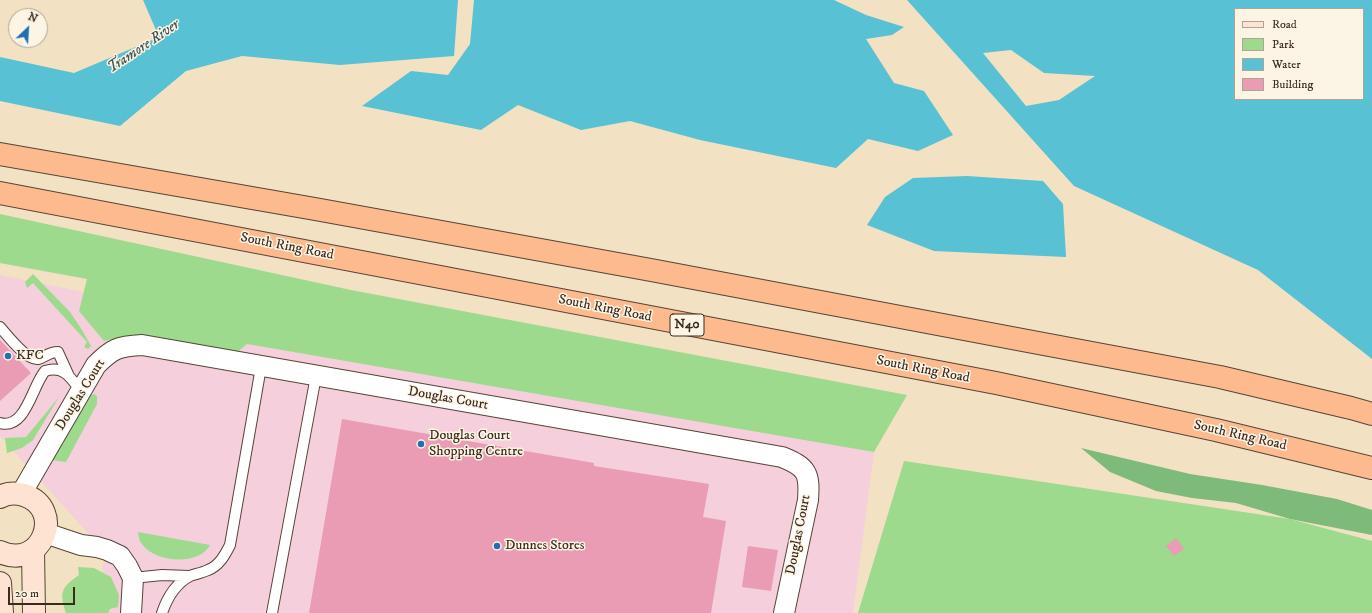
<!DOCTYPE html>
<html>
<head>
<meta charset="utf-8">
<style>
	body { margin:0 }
	#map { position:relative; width:1372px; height:613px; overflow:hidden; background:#f2e1c2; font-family:"IM FELL DW Pica",serif }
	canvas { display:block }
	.legend { position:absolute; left:1234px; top:8px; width:130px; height:92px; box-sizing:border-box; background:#fcf5e5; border:1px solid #afa495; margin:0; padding:5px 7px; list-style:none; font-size:12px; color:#3b2a1e }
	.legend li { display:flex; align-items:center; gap:8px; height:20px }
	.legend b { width:20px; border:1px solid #afa495 }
	.north { position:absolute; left:8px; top:8px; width:40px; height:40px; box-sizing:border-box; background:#fcf5e5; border:1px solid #afa495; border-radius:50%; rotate:25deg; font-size:11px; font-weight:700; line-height:16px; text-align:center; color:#3b2a1e }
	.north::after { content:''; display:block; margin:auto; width:14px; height:18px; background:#1f6fb2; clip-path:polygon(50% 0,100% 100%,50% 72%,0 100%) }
	.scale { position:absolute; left:8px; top:587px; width:67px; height:18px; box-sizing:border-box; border:2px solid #3b2a1e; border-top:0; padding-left:5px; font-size:12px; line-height:14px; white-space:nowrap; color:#3b2a1e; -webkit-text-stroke:3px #fcf5e5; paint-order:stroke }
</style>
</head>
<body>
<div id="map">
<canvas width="1372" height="613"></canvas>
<ul class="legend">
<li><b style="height:5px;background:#fee3d2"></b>Road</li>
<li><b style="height:11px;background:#9dda8e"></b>Park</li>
<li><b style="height:11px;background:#58c1d4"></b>Water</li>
<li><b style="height:11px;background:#e99cb4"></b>Building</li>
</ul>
<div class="north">N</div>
<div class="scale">20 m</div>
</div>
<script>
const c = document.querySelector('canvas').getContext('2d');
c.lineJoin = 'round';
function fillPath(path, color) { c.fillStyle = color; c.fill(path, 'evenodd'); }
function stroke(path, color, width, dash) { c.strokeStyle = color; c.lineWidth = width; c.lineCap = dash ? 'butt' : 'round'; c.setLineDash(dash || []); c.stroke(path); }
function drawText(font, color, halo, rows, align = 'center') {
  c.font = font + ' "IM FELL DW Pica",serif'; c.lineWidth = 3; c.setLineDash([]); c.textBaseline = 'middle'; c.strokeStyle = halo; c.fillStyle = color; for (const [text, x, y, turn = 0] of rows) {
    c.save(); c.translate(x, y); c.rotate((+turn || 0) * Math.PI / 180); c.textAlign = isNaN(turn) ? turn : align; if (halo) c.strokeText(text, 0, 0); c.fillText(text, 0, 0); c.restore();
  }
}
const built = new Path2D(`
	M 0,275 L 874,452 L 853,613 L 97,613 L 105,552 L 0,436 Z`);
const green = new Path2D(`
	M 0,214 L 351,290 L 907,395 L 874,452 L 247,344 L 234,355 L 127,336 L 104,341 L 79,311 L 87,279 L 0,263 Z
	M 33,274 L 70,312 L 82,330 L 91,346 L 88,349 L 84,347 L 87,342 L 33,283 L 27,288 L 25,282 Z
	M 94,394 L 97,396 L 97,404 L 66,462 L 51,460 L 90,396 Z
	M 59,397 L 33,440 L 22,448 L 7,453 L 5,438 L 26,437 Z
	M 904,461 L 1290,519 L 1372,541 L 1372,613 L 858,613 Z
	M 138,532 L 210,545 C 199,566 155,563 142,544 C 139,541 139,536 138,532 Z
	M 78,567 L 94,568 L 111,577 L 119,595 L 118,607 L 110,609 L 108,613 L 66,613 C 59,592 61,588 79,575 Z`);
const forest = new Path2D(`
	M 1081,448 L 1190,474 L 1262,485 L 1337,499 L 1372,510 L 1372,535 L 1290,519 L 1236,503 L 1192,498 L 1156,491 L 1110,472 Z`);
const water = new Path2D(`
	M 143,0 L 458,0 L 454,56 L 340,65 L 242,56 L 186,71 L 120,126 L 0,101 L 0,57 L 74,73 L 159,37 Z
	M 474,0 L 834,0 L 866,15 L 904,27 L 892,35 L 866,39 L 894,83 L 924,91 L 953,135 L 918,151 L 868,139 L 836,168 L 700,140 L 630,121 L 581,130 L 518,105 L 481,130 L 362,106 L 411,71 L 448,75 L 470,44 Z
	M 907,0 L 1372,0 L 1372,359 L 1258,270 L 1074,186 ZM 1235,9 L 1363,9 L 1363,99 L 1235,99 ZM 1011,50 L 1044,73 L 1095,76 L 1059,100 L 1026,106 L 983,53 Z
	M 967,176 L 1043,181 L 1063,204 L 1066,257 L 934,251 L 867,225 L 885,197 L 913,178 Z`);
const building = new Path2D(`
	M 0,340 L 31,373 L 0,401 Z
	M 342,419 L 594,463 L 594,466 L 709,484 L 703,517 L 726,521 L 711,613 L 309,613 Z
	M 1176,538 L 1184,549 L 1174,556 L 1166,546 Z
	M 748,546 L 778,550 L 771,591 L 742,587 Z`);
const lane = new Path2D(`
	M 0,327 C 7,335 27,361 38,359 C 45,358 47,352 58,352 L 68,374
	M 0,423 C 26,430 32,386 45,371 C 64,365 71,378 81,391
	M 133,578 L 162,575 L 189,576
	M 162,613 C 167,598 175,584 190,576 C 195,574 202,573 208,570 C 219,566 225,555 230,545 L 261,367
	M 272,613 L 316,376`);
const street = new Path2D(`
	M 21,494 L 96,365 C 112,349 118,346 142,345 L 782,457 C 807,467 810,473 808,500 L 784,613
	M 45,533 L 81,545 L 97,547 L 107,550 L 120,556 L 127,566 L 133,578 L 131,613`);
const secondary = new Path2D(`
	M 0,497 C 7,493 16,493 24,495 C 66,509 42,571 0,552
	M 33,550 L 34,613
	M 0,583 L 2,613`);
const highway = new Path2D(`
	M 0,154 L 315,209 L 651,270 L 1033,342 L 1220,377 L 1351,408 L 1372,414
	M 0,193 L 996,383 L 1216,430 L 1372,468`);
const markers = [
	[8,356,4,"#1f6fb2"],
	[421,444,4,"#1f6fb2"],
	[497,546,4,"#1f6fb2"]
];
const shields = [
	[687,325,34]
];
const shieldNames = [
	["N40",687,325]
];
const streetNames = [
	["South Ring Road",287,247,11],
	["South Ring Road",605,309,11],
	["South Ring Road",923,370,11],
	["Douglas Court",81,395,-58],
	["Douglas Court",448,399,10],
	["South Ring Road",1240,436,13],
	["Douglas Court",799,535,-79]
];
const poiNames = [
	["KFC",16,356],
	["Douglas Court",429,436],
	["Shopping Centre",429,452],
	["Dunnes Stores",505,546]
];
const waterNames = [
	["Tramore River",144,47,-34]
];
fillPath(built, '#f5cfdb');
fillPath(green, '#9dda8e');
fillPath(forest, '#7eba79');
fillPath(water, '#58c1d4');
fillPath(building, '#e99cb4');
stroke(lane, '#564537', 12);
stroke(street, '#564537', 22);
stroke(secondary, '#564537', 24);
stroke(highway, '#564537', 24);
stroke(lane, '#fff', 10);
stroke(street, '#fff', 20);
stroke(secondary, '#fee3d2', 22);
stroke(highway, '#fcba8e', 22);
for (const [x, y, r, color] of markers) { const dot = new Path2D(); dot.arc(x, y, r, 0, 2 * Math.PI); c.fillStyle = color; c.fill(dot); stroke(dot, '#fcf5e5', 1.5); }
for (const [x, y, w] of shields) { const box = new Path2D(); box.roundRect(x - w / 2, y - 11, w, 22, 3); c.fillStyle = '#fcf5e5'; c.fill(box); stroke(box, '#3b2a1e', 1); }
drawText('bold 13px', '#3b2a1e', null, shieldNames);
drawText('14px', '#3b2a1e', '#fcf5e5', streetNames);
drawText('14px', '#3b2a1e', '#fcf5e5', poiNames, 'left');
drawText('italic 15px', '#445755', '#fcf5e5', waterNames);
</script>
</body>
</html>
